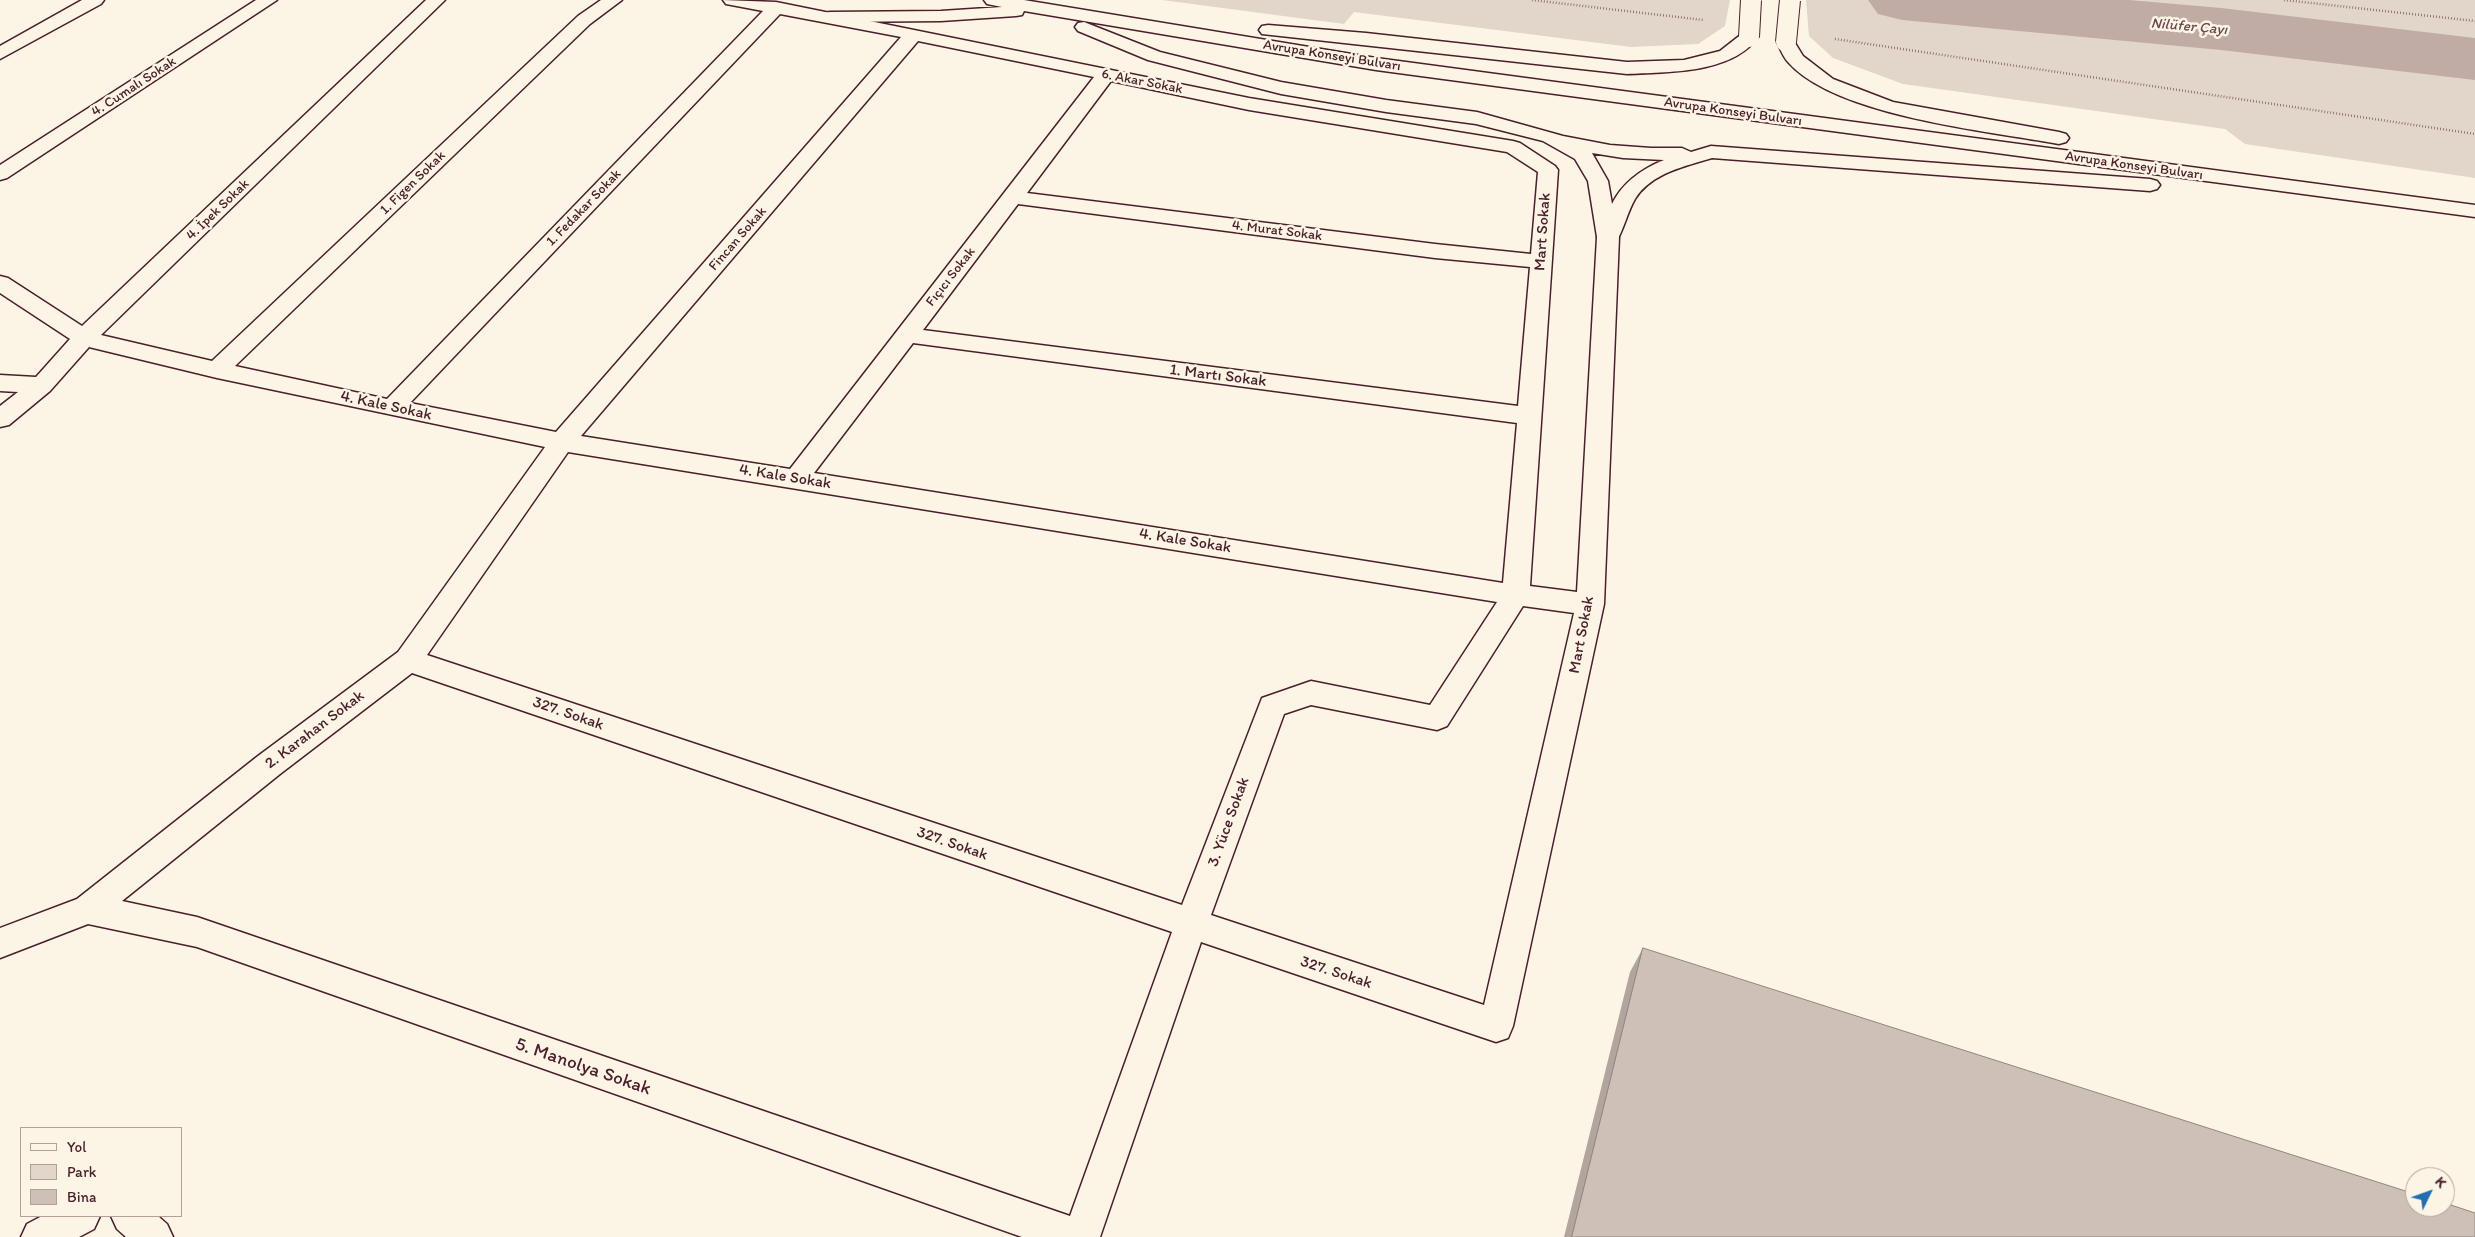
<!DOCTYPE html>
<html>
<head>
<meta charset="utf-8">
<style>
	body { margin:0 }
	#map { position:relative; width:2475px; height:1237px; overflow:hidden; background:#fcf5e5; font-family:Itim,sans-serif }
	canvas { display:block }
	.legend { position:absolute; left:20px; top:1127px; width:162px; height:90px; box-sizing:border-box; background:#fcf5e5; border:1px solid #b59f9b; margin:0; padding:6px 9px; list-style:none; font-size:15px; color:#4a1f2b }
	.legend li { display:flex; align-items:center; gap:10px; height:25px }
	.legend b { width:25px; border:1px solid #b59f9b }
	.north { position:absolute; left:2405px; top:1167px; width:50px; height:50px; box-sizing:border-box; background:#fcf5e5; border:1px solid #b59f9b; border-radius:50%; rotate:48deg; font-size:14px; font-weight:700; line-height:20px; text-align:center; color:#4a1f2b }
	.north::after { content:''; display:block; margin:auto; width:18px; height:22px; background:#1f6fb2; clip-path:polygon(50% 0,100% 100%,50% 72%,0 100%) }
</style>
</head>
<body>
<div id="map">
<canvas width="2475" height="1237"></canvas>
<ul class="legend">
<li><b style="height:6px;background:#fcf5e5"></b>Yol</li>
<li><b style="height:14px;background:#e2d5ca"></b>Park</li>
<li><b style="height:14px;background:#cfc0b7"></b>Bina</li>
</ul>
<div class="north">K</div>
</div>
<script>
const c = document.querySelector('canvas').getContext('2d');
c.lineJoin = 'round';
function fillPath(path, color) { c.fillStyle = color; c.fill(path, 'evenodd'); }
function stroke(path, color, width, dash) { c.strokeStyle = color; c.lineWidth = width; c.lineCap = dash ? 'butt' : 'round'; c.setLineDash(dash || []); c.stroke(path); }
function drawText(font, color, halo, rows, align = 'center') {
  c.font = font + ' Itim,sans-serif'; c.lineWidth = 5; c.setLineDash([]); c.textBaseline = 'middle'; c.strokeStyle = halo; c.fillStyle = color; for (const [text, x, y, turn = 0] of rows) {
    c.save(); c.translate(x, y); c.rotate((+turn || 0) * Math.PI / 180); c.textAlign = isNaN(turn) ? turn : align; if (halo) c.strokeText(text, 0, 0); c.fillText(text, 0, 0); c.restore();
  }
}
const green = new Path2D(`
	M 1162,0 L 1730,0 L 1725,26 L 1698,44 L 1631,47 L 1354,12 L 1344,24 Z
	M 1806,0 L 2475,0 L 2475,178 L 2245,144 L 2225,129 L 1903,84 L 1833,58 L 1809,36 Z`);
const river = new Path2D(`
	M 1868,0 L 2129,0 L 2221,8 L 2475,38 L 2475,80 L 2221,50 L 1902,20 L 1878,14 Z`);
const path = new Path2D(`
	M 1532,0 L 1703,20
	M 2284,0 L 2475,21
	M 1835,39 L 2475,134`);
const street = new Path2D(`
	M 82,0 L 104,0 L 101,4 L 0,59 L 0,46 Z
	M 256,0 L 277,0 L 7,178 L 0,180 L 0,165 Z
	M 426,0 L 445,0 L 101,335 L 212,361 L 578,16 L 601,0 L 622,0 L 590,24 L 235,366 L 387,399 L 763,11 L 726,4 L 723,0 L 776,2 L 1249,98 L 1513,141 L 1520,143 L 1555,166 L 1558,170 L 1530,586 L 1577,592 L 1597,237 L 1600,232 L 1608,231 L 1616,232 L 1619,237 L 1604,604 L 1513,1026 L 1508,1038 L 1496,1042 L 1201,942 L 1100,1237 L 1022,1237 L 197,947 L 88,924 L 0,958 L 0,928 L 77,899 L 258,756 L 398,652 L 545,447 L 217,378 L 89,347 L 50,391 L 9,425 L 0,427 L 0,406 L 18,392 L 0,391 L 0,375 L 36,377 L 70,339 L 0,293 L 0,276 L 8,278 L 82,326 ZM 780,14 L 901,37 L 556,432 L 410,403 ZM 918,41 L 1094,77 L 790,469 L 581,436 ZM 1111,81 L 1249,110 L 1507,152 L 1538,172 L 1531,254 L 1435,244 L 1027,193 ZM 1018,204 L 1435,258 L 1530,267 L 1518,406 L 923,330 ZM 913,343 L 1517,423 L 1503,583 L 814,473 ZM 568,452 L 1497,602 L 1430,705 L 1311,681 L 1262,698 L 1182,905 L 427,655 ZM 1523,606 L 1574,613 L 1484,1005 L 1211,915 L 1284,714 L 1311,705 L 1437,730 L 1447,726 ZM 412,673 L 1172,932 L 1070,1216 L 197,917 L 122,901 L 280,774 Z`);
const secondary = new Path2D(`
	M 42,1216 L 100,1216 L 94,1229 L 79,1237 L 21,1237 L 27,1224 Z
	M 111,1216 L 158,1216 L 167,1224 L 173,1237 L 126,1237 L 117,1229 Z`);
const primary = new Path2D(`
	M 984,0 L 1024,0 L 1376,58 L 2475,205 L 2475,217 L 1376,70 L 1024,11 L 1022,15 L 1016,16 L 941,21 L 830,22 L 824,21 L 821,17 L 824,13 L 830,12 L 941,11 L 1002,7 L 987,4 Z
	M 1084,22 L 1160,52 L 1281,82 L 1386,100 L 1477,112 L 1563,136 L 1610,145 L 1651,148 L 1682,148 L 1691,152 L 1711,146 L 2150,179 L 2157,181 L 2160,185 L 2157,189 L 2150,191 L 1712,158 C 1686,166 1651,173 1635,199 C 1627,213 1624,229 1616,242 L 1608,243 L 1600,242 L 1597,237 L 1588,181 L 1575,159 L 1543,141 L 1476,124 L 1386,112 L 1281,94 L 1148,60 L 1078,31 L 1075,27 L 1078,23 ZM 1592,153 L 1623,158 L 1664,160 C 1642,169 1623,182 1612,204 L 1608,181 Z
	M 1268,25 L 1366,33 L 1627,62 L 1684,60 L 1720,51 L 1743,33 L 1755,33 L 1758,37 C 1732,74 1667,72 1627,74 L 1262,34 L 1259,30 L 1262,26 Z
	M 1786,37 L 1792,38 L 1803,56 L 1833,79 L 1893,102 L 2059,132 L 2066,134 L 2069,138 L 2066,142 L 2059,144 C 1988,131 1835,116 1788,62 C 1783,57 1780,48 1777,42 L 1780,38 Z`);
const primaryBridge = new Path2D(`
	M 1749,37 L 1751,0
	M 1786,42 L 1790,0`);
const wall = new Path2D(`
	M 1643,948 L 2475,1237 L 1564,1237 L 1630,972 Z`);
const building = new Path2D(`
	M 1643,948 L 2415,1194 L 2415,1207 L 2445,1207 L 2445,1203 L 2475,1213 L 2475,1237 L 1572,1237 Z`);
const farStreetnames = [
	["Avrupa Konseyi Bulvarı",1332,56,9],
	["6. Akar Sokak",1142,82,11],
	["4. Cumalı Sokak",134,87,-33],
	["Avrupa Konseyi Bulvarı",1733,112,8],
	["Avrupa Konseyi Bulvarı",2134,166,8],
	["1. Figen Sokak",413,183,-44],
	["1. Fedakar Sokak",584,208,-46],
	["4. İpek Sokak",218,210,-44],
	["4. Murat Sokak",1277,231,7],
	["Fincan Sokak",738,239,-49],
	["Fıçıcı Sokak",951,277,-52]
];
const farWaternames = [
	["Nilüfer Çayı",2189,27,5]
];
const streetNames = [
	["Mart Sokak",1543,232,-86],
	["1. Martı Sokak",1218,376,7],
	["4. Kale Sokak",386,406,12],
	["4. Kale Sokak",785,477,9],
	["4. Kale Sokak",1185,541,9],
	["Mart Sokak",1582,635,-79],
	["327. Sokak",568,714,19],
	["2. Karahan Sokak",315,730,-37],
	["3. Yüce Sokak",1229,822,-70],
	["327. Sokak",952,844,19],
	["327. Sokak",1336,973,18]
];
const nearStreetnames = [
	["5. Manolya Sokak",583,1067,19]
];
fillPath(green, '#e2d5ca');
fillPath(river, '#c0aca5');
stroke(street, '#4a1f2b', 3);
stroke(secondary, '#4a1f2b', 3);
stroke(primary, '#4a1f2b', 3);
stroke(path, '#4a1f2b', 2.5, [0.5, 2.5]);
fillPath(street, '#fcf5e5');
fillPath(secondary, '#fcf5e5');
fillPath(primary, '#fcf5e5');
stroke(primaryBridge, '#4a1f2b', 22, []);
stroke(primaryBridge, '#fcf5e5', 20);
fillPath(wall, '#b2a59d');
fillPath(building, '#cfc0b7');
stroke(building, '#918680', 1);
drawText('14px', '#4a1f2b', '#fcf5e5', farStreetnames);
drawText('italic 15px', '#6d4950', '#fcf5e5', farWaternames);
drawText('16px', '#4a1f2b', '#fcf5e5', streetNames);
drawText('19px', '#4a1f2b', '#fcf5e5', nearStreetnames);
</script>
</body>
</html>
